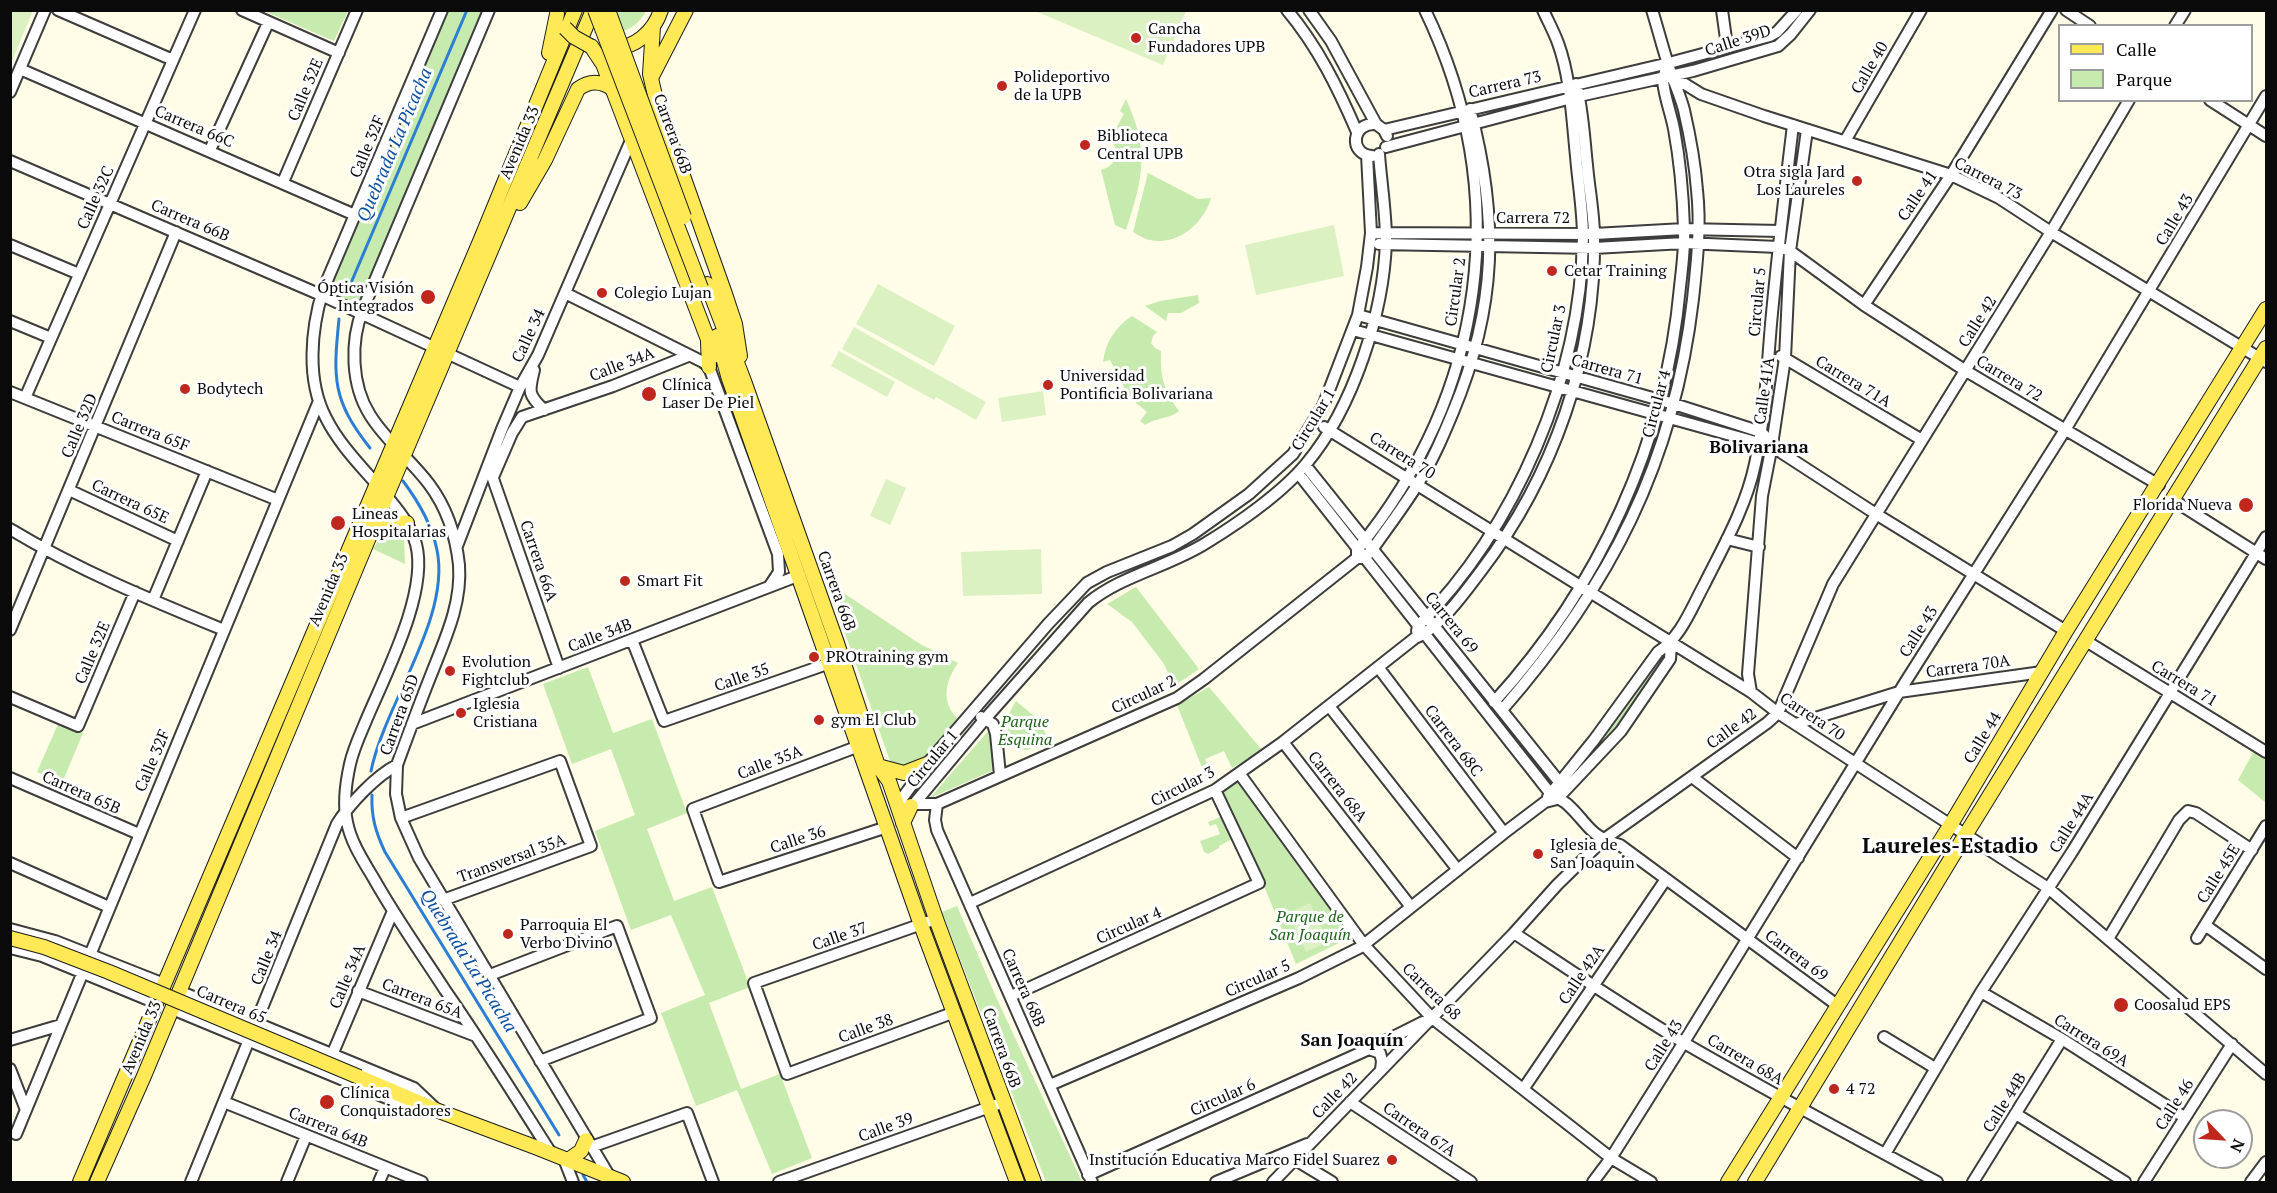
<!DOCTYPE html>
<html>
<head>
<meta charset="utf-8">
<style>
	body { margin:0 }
	#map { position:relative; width:2277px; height:1193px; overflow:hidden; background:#fffde7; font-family:"PT Serif",serif }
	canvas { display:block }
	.frame { position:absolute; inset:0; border:12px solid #0a0a0a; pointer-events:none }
	.legend { position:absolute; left:2058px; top:24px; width:195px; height:78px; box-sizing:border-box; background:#fff; border:2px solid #9d9d9d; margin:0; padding:8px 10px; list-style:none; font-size:18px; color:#0a0a0a }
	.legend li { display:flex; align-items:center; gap:12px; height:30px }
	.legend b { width:30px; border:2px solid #9d9d9d }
	.north { position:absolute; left:2193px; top:1109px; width:60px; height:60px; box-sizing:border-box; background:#fff; border:2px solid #9d9d9d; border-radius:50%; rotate:115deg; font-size:16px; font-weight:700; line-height:24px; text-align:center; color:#0a0a0a }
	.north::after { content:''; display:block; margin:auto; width:21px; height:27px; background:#c0271c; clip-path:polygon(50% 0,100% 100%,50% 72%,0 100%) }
</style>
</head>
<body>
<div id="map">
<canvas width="2277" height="1193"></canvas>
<div class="frame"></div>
<ul class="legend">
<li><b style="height:8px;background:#ffe957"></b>Calle</li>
<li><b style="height:16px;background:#c7eaaf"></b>Parque</li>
</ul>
<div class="north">N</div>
</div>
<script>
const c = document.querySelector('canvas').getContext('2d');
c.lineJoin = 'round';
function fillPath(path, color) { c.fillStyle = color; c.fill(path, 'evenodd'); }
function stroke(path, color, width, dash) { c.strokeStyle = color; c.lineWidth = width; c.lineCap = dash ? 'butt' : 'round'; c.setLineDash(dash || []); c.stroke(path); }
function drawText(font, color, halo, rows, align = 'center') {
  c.font = font + ' "PT Serif",serif'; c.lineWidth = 6; c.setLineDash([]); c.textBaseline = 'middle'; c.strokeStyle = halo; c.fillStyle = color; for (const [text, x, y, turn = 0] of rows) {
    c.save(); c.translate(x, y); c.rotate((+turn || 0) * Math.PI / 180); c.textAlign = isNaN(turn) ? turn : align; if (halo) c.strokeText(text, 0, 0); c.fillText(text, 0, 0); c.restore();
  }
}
const green = new Path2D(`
	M 264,11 L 348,11 L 334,41 Z
	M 442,11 L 489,11 L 361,313 L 321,295 Z
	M 612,11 L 646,11 C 635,32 617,35 594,33 Z
	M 1126,99 C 1150,151 1143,178 1126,230 L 1115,225 L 1101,170 C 1117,165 1121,153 1110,139 L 1124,114 L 1120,111 Z
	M 1148,173 L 1198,199 L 1211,198 C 1204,223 1178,246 1150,240 C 1144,239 1138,235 1133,232 Z
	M 1198,295 L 1199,303 L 1181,313 L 1168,313 L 1166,321 L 1145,306 L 1160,301 Z
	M 1132,316 L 1157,332 L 1153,336 L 1151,343 L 1155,348 L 1161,351 C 1160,378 1164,390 1179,411 C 1170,419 1157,417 1145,425 L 1140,421 L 1147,412 L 1129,397 L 1110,360 L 1103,362 C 1105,343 1115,327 1132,316 Z
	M 396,528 L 404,537 L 405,564 L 373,549 L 382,534 Z
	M 827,582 L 920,644 L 958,663 C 945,681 941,702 957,718 C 946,732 910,786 890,761 Z
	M 1136,587 L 1199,669 L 1174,686 L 1164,664 L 1132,622 L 1107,604 Z
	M 1654,665 L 1660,669 L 1620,726 L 1575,776 L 1571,772 L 1615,723 Z
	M 588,667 L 613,733 L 652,719 L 687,813 L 647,829 L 674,901 L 712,887 L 750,987 L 709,1003 L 741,1089 L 780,1074 L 812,1158 L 772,1174 L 737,1090 L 696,1106 L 661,1013 L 705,995 L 671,915 L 631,930 L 595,831 L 635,815 L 611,749 L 572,764 L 543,684 Z
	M 1209,687 L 1262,750 L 1232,768 L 1224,751 L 1205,759 L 1213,778 L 1207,780 L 1177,705 Z
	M 1016,701 L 1039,720 L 1048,739 L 1028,750 L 1015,749 C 1005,733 1005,716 1016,701 Z
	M 58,724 L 83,733 L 62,783 L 37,772 Z
	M 990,729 L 994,770 L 930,798 L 936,791 Z
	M 2255,749 L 2266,756 L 2266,803 L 2238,780 Z
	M 1240,779 L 1351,937 L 1296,964 L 1262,881 L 1221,793 Z
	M 1223,816 L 1232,839 L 1219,846 L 1219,848 L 1208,854 L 1204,852 L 1200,841 L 1220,834 L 1216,824 L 1210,826 L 1208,822 Z
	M 957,906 L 996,997 L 1082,1182 L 1046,1182 L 942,912 Z`);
const pitch = new Path2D(`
	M 11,10 L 33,11 L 11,63 L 10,11 Z
	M 1035,11 L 1186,11 L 1163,65 Z
	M 1334,225 L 1344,276 L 1256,295 L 1245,245 Z
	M 878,284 L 955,326 L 934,366 L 856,324 Z
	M 854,327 L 986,402 L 976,420 L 936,397 L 934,400 L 842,349 Z
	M 839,351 L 895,382 L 887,397 L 831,366 Z
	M 1043,391 L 1046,415 L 1002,422 L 998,398 Z
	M 886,479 L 906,488 L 890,525 L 870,516 Z
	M 1041,549 L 1042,594 L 963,596 L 961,552 Z
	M 1310,903 L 1328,942 L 1306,952 L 1288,913 Z`);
const stream = new Path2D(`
	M 348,290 L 467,10
	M 339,319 C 333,378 332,400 370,448
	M 371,771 C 385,703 451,618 437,550 C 432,525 418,501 403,481
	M 372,795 C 371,817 376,833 385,852 L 559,1135
	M 583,1175 L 587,1182`);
const minor = new Path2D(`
	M 58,10 L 173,60
	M 242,10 L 339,53
	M 442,10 L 323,290 C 311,329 306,380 326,418 C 339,444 360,465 379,487 C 393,504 410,522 416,544 C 429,593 384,677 365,723 C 359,737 353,750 350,764 C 346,782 343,804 347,822 C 351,843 364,862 374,879 C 396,918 421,953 445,990 C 482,1043 516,1098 551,1153
	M 489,10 L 363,309 C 350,341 351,385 370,415 C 386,441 411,460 429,484 C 447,508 456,536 459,565 C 462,604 445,639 431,675 C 419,705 408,735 397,765 L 396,794 L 401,818 L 419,858 L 610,1177
	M 1287,10 C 1318,47 1338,88 1357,132
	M 1309,10 L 1331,41 L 1376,124 L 1384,130 L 1387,136
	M 1722,10 L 1727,46
	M 2066,10 L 2090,26
	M 2175,26 L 2185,10
	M 20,69 L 355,215
	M 1672,76 L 1701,94 L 1764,116 L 1951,175 L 1999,198 L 2051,232 L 2266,362
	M 10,92 L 45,10
	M 2210,100 L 2266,136
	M 1384,130 L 1669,63 L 1770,36 L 1777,32 L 1797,10
	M 1845,141 L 1921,10
	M 1386,147 L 1579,96 L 1693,71 L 1778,46 L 1791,34 L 1810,10
	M 210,150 L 268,23
	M 1367,155 L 1371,233 L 1367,267 L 1358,315 L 1323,406 L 1293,454 L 1249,494 L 1193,534 L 1172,546 L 1107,572 L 1087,583 L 1048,624 L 927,764 L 898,804 L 908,806 L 914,804 L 985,719 L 1088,603 C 1122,575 1168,567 1206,543 C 1237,524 1282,493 1306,464 C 1353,408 1384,313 1386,240 C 1386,212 1381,182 1379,154
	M 1372,156 C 1348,154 1352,122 1376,124
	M 10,161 L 321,295 L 520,387
	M 283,182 L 357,10
	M 1371,233 L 1594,234 L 1684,229 L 1780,231
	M 1379,244 L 1594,248 L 1684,243 L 1778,247 L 1790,251 L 1864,305 L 1966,371 L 2159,485
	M 10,245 L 79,274
	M 565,293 L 703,362 L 709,367 L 778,554 L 779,572 L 769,587
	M 1864,305 L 1951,175 L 2052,10
	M 1358,315 L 1674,404 L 1761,432 L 1782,453 L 1876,514 L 2066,631
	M 10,321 L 51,338
	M 1353,330 L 1763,444
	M 1781,356 L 1922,440
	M 534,370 C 529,391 527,394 544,410
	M 10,392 L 278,500
	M 25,398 L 195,10
	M 1324,427 L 1751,692 L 1778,713 L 2048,888 L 2266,1074
	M 1305,465 L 1564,788
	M 491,473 L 559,668
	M 1298,473 L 1550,793 C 1556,797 1562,800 1567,804 C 1589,824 1588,836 1620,845 L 1837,1005
	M 493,477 L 512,433 L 522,417 L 613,386 L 688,356
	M 69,490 L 178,541
	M 2173,500 L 2266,559
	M 10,529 C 78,570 151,600 224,630
	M 1727,539 L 1759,547
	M 457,546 L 502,429 L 520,387 L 538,355 L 632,138
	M 1357,555 L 1357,550 C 1486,392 1514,195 1425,10
	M 153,600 L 207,471
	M 10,630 L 176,232
	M 1417,631 L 1418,626 C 1516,527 1581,376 1583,237 C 1583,210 1578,182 1576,156 C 1572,119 1571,79 1558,43 C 1554,32 1548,21 1543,10
	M 632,640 L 664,721 L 830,663
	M 2086,641 L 2266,752
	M 1378,667 L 1504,833
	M 1751,692 L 1748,674 L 1762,496 L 1772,445 L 1785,358 L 1790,251 L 1807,130
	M 10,697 L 78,726 L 135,592
	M 1494,702 C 1599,587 1666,442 1680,287 C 1682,268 1685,248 1684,228 C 1683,196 1680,161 1674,129 C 1671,113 1664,96 1663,80 C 1663,75 1667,68 1669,63
	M 1329,706 L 1458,870
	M 1502,710 C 1610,586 1674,463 1693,299 C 1697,262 1701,227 1697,190 C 1695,164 1690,136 1684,110 C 1681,98 1676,87 1672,76 C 1664,54 1659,32 1652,10
	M 981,717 L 993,724 L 996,734 L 1000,775
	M 412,724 L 800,575
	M 1796,724 L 1899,692 L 2042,672
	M 1283,742 L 1411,907
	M 859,746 L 693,809 L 719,882 L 887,827
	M 1239,773 L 1364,945 L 1432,1018 L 1611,1158 L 1651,1182
	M 1692,777 L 1798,858
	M 10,778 L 139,834
	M 1548,797 L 1594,740 L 1658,652 C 1681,637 1691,609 1704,585 C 1723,547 1746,507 1755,464 C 1765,419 1767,371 1771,324 C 1777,258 1785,191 1793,125
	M 914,804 L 937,804 L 1177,698 L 1204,679 L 1357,558 L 1364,558 L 1372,550 C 1388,527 1405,505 1419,482 C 1433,460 1443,436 1453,412 C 1497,307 1499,218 1470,109
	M 937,804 L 935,820 L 937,830 L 1092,1182
	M 401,818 L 560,761 L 591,846 L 443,900
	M 10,863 L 109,907
	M 970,903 L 1215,790 L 1283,742 L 1415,638 C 1439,629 1465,592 1481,571 C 1553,477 1596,356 1594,237 C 1594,213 1589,189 1587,165 C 1584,138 1583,110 1576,84
	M 936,919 L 754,983 L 787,1074 L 955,1012
	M 2205,925 L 2266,969
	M 10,929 L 55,941 L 164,984
	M 1514,933 C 1571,971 1627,1009 1686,1044 C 1769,1092 1853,1137 1937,1182
	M 2197,938 L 2266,826
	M 2108,939 L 2179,820 L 2188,811 L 2196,813 L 2252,850
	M 10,948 L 42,956 L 156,1003
	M 490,975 L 617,926 L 651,1018 L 540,1061
	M 179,991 L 414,1088 L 434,1107
	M 358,991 L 476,1036
	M 1981,992 L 2062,1039 L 2184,1117
	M 1011,996 L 1259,883 L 1215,790
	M 172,1009 L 406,1106 L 424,1108
	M 1884,1037 L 1935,1068
	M 10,1040 L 61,1025
	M 1369,1049 L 1380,1053 L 1382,1061 L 1381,1070
	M 332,1055 L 393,911
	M 10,1069 L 26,1110
	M 1050,1085 L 1299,978 L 1361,947 L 1504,833 L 1545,802 L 1557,799 L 1621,731 L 1670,659 L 1671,643
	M 1524,1088 L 1666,879
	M 224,1102 L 422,1182
	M 1350,1102 L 1471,1182
	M 2016,1114 L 2125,1182
	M 16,1134 L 319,401
	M 591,1147 L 687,1113 L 713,1182
	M 1885,1154 L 1981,992 L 2072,852 L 2266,537
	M 1289,1156 L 1332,1182
	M 564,1159 L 573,1182
	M 1088,1175 L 1369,1049 L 1423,1022
	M 191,1182 L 337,824 C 350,803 376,776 397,765
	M 287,1182 L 306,1136
	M 379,1182 L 385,1168
	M 779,1182 L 1004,1102
	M 1216,1182 L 1307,1144
	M 1273,1182 L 1514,933 L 1557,885 L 1603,840 L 1767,723 L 1778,713 L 1833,584 L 2051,232 L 2129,100
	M 1593,1182 L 1611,1158 L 1684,1042 L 1906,681 L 2065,430 L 2266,96
	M 1973,1182 L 2062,1039
	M 2144,1182 L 2232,1044
	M 2251,1182 L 2266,1162`);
const major = new Path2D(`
	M 653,27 L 650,74 L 656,100 L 724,291 L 735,324 L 740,356
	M 591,46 L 603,64 L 707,337 L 716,355
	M 612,49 C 635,48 654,32 661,10
	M 549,53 L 557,14
	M 652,76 L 686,10
	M 520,203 L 545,160 L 578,89 C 590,80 601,81 613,89
	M 707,284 L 744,381 L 837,643 L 878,766 L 889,781 L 936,919 L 1034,1182
	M 717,336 L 729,379 L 921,925 L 1017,1182
	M 708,342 L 709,367
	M 370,535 C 381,525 392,521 407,523
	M 878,766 L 904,773 L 927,764
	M 903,823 L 911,806
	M 359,1077 L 436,1110 L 535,1147 L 623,1182
	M 568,1160 L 581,1151 L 586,1140
	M 80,1182 L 481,239 L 575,10
	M 97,1182 L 144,1076 L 370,535 L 593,10
	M 1728,1182 L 1951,824 L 2066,631 L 2266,309
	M 1755,1182 L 1966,834 L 2266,348`);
const majorBridge = new Path2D(`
	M 595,10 L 701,288
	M 608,10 L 684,217
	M 565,28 L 574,37 L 590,46
	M 10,938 L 44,947 L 109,972 L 359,1077`);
const markers = [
	[1136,38,6,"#c0271c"],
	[1002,86,6,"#c0271c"],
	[1085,145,6,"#c0271c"],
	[1857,181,6,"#c0271c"],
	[1552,271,6,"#c0271c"],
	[602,293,6,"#c0271c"],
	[428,297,8,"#c0271c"],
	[1048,385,6,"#c0271c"],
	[185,389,6,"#c0271c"],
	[649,394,8,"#c0271c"],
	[2246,505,8,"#c0271c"],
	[338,523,8,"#c0271c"],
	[625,581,6,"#c0271c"],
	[814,657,6,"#c0271c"],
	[450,671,6,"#c0271c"],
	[461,713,6,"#c0271c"],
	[819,720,6,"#c0271c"],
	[1538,854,6,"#c0271c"],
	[508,934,6,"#c0271c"],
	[2121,1005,8,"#c0271c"],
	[1834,1089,6,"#c0271c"],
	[327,1102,8,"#c0271c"],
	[1392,1160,6,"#c0271c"]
];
const poiNames = [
	["Cancha",1148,29],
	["Fundadores UPB",1148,47],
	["Polideportivo",1014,77],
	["de la UPB",1014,95],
	["Biblioteca",1097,136],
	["Central UPB",1097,154],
	["Otra sigla Jard",1845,172,"right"],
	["Los Laureles",1845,190,"right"],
	["Cetar Training",1564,271],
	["Óptica Visión",414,288,"right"],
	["Integrados",414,306,"right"],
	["Colegio Lujan",614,293],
	["Universidad",1060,376],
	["Pontificia Bolivariana",1060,394],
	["Clínica",662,385],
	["Laser De Piel",662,403],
	["Bodytech",197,389],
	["Florida Nueva",2232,505,"right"],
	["Lineas",352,514],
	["Hospitalarias",352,532],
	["Smart Fit",637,581],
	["PROtraining gym",826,657],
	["Evolution",462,662],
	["Fightclub",462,680],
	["Iglesia",473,704],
	["Cristiana",473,722],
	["gym El Club",831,720],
	["Iglesia de",1550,845],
	["San Joaquin",1550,863],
	["Parroquia El",520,925],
	["Verbo Divino",520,943],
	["Coosalud EPS",2134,1005],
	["4 72",1846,1089],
	["Clínica",340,1093],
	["Conquistadores",340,1111],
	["Institución Educativa Marco Fidel Suarez",1380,1160,"right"]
];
const streetNames = [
	["Calle 39D",1738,41,-18],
	["Calle 40",1870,68,-60],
	["Carrera 73",1505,85,-13],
	["Calle 32E",306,90,-67],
	["Carrera 66C",194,127,23],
	["Carrera 66B",672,134,70],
	["Avenida 33",520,143,-67],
	["Calle 32F",368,147,-67],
	["Carrera 73",1988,179,27],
	["Calle 41",1918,196,-56],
	["Calle 32C",96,198,-66],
	["Carrera 72",1533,218],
	["Calle 43",2175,220,-59],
	["Carrera 66B",190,221,23],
	["Circular 2",1456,292,-82],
	["Circular 5",1758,302,-85],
	["Calle 42",1978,322,-58],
	["Calle 34",529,336,-65],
	["Circular 3",1554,339,-78],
	["Calle 34A",622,365,-21],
	["Carrera 71",1607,370,16],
	["Carrera 72",2009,379,31],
	["Carrera 71A",1853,382,31],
	["Calle 41A",1765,391,-82],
	["Circular 4",1657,404,-75],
	["Circular 1",1314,420,-59],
	["Calle 32D",80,426,-67],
	["Carrera 65F",150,432,22],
	["Carrera 70",1402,456,32],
	["Carrera 65E",130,502,25],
	["Carrera 66A",538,561,71],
	["Avenida 33",329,590,-67],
	["Carrera 66B",836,591,70],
	["Carrera 69",1451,623,51],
	["Calle 43",1919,632,-58],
	["Calle 34B",600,636,-21],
	["Calle 32E",93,653,-67],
	["Carrera 70A",1968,667,-8],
	["Calle 35",742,678,-19],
	["Carrera 71",2184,684,31],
	["Circular 2",1144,695,-25],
	["Carrera 65D",400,715,-70],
	["Carrera 70",1812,717,33],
	["Calle 42",1732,729,-36],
	["Calle 44",1983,738,-59],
	["Carrera 68C",1453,741,53],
	["Circular 1",933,759,-50],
	["Calle 32F",153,761,-67],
	["Calle 35A",770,763,-21],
	["Circular 3",1183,787,-27],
	["Carrera 68A",1337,787,52],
	["Carrera 65B",81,793,24],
	["Calle 44A",2072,823,-58],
	["Calle 36",798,840,-18],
	["Transversal 35A",512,859,-20],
	["Calle 45E",2219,874,-58],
	["Circular 4",1129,926,-24],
	["Calle 37",840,937,-19],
	["Carrera 69",1796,956,37],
	["Calle 34",267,958,-68],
	["Calle 42A",1582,975,-56],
	["Calle 34A",348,977,-67],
	["Circular 5",1258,979,-24],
	["Carrera 68B",1023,988,66],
	["Carrera 68",1431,992,44],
	["Carrera 65A",422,999,21],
	["Carrera 65",231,1005,23],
	["Calle 38",866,1029,-20],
	["Avenida 33",142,1038,-67],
	["Carrera 69A",2091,1041,32],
	["Calle 43",1664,1046,-58],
	["Carrera 66B",1001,1048,70],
	["Carrera 68A",1745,1060,30],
	["Calle 42",1335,1096,-46],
	["Circular 6",1223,1098,-24],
	["Calle 44B",2005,1103,-58],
	["Calle 46",2175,1105,-58],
	["Carrera 64B",328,1128,22],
	["Calle 39",886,1128,-20],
	["Carrera 67A",1419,1130,34]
];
const parkNames = [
	["Parque",1025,722],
	["Esquina",1025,740],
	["Parque de",1310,917],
	["San Joaquín",1310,935]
];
const waterNames = [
	["Quebrada La Picacha",395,145,-67],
	["Quebrada La Picacha",468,961,58]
];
const neighbourhoodNames = [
	["Bolivariana",1759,448],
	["San Joaquín",1352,1041]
];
const districtNames = [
	["Laureles-Estadio",1950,847]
];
fillPath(green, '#c7eaaf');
fillPath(pitch, '#dbf1c2');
stroke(stream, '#2c7ed4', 3);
stroke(minor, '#3d3d3d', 14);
stroke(major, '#1b1b1b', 16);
stroke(minor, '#fff', 10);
stroke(major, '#ffe957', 14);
stroke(majorBridge, '#1b1b1b', 16, []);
stroke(majorBridge, '#ffe957', 14);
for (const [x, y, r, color] of markers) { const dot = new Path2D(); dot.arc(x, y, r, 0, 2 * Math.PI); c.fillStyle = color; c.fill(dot); stroke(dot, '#fff', 2); }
drawText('16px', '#0a0a0a', '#fff', poiNames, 'left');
drawText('16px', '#0a0a0a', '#fff', streetNames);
drawText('italic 16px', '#1f6418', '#fff', parkNames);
drawText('italic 18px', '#0e50a0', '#fff', waterNames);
drawText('bold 18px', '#0a0a0a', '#fff', neighbourhoodNames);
drawText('bold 22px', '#0a0a0a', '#fff', districtNames);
</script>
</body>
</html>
